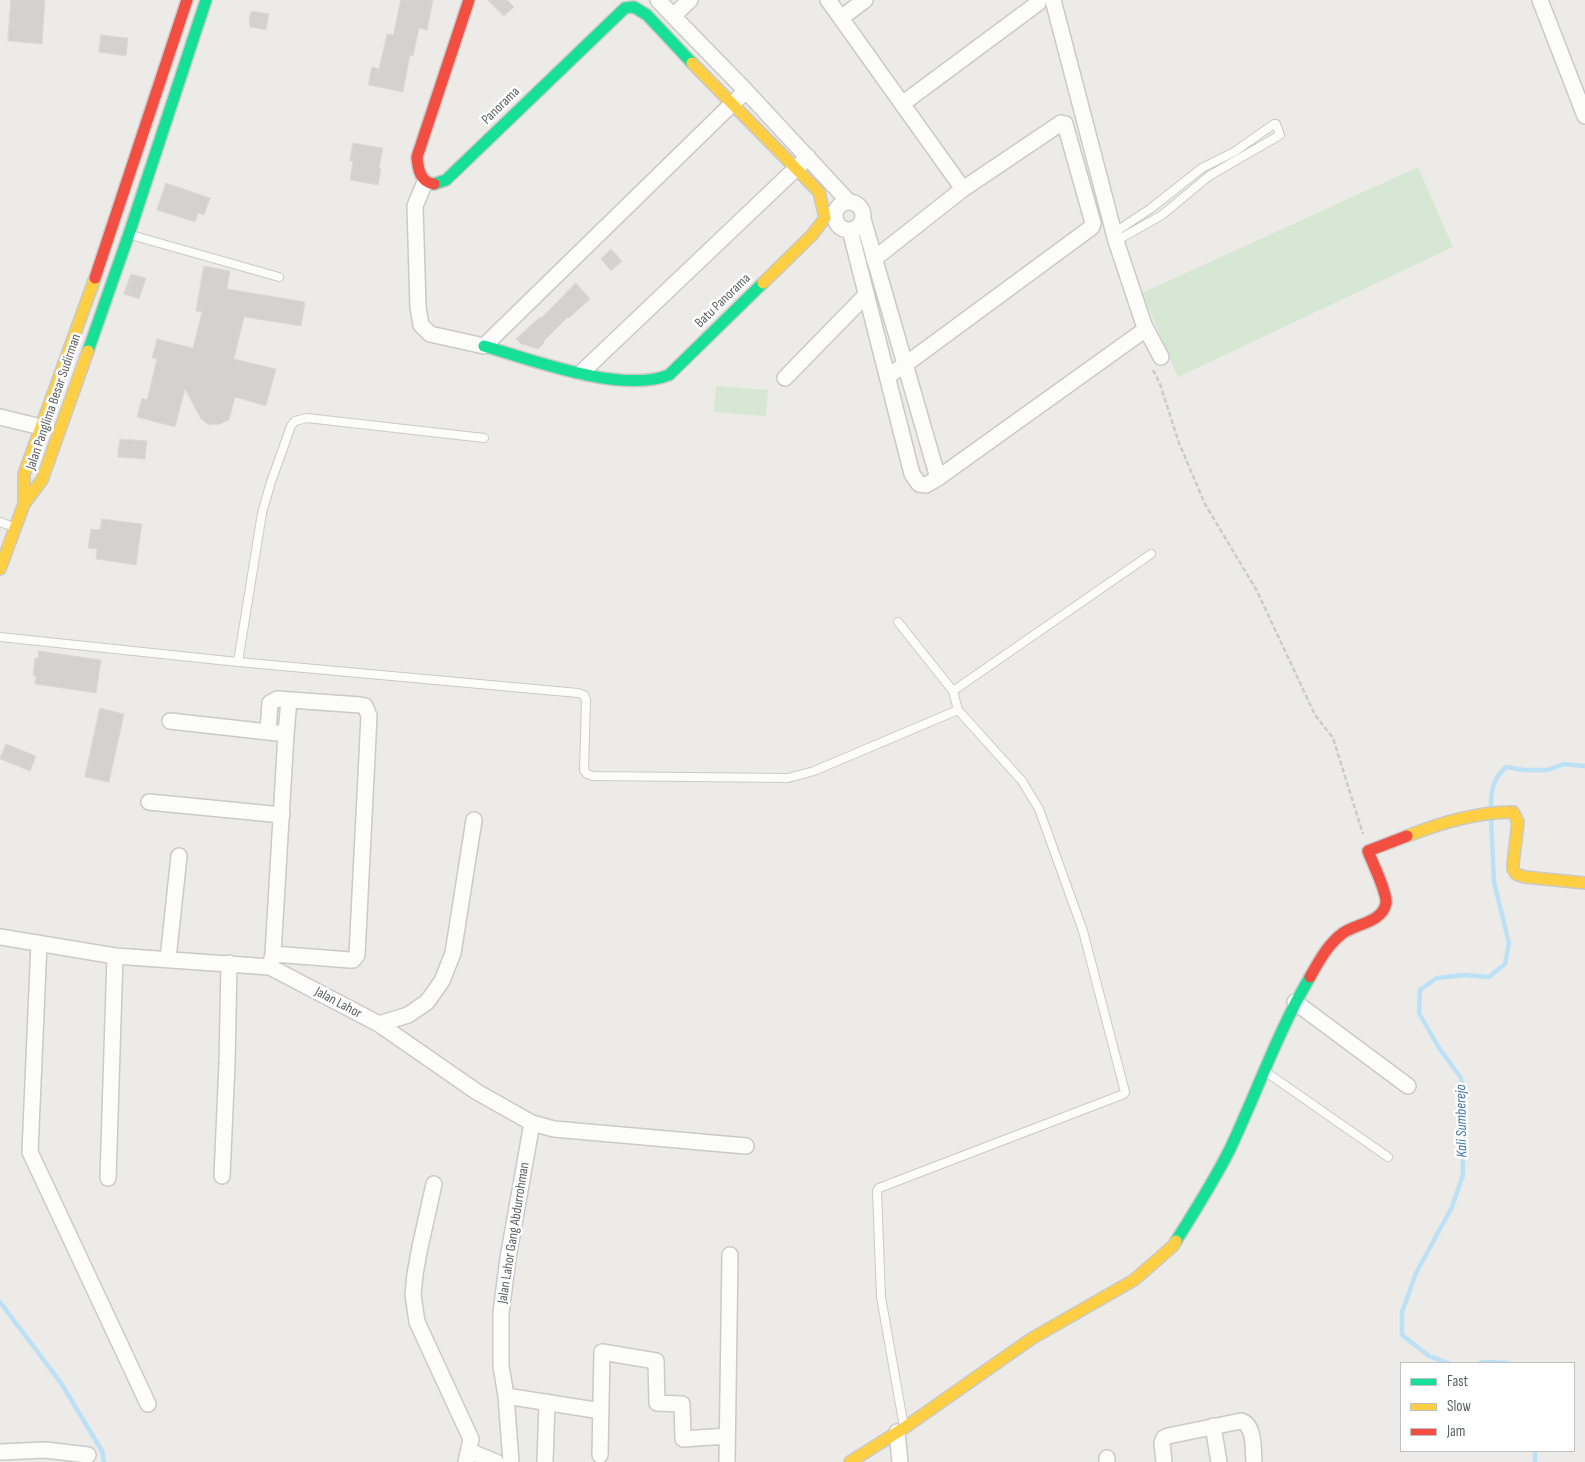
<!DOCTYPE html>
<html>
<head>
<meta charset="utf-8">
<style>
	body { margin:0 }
	#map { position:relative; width:1585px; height:1462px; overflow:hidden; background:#edebe7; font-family:"Sofia Sans Condensed",sans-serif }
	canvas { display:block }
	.legend { position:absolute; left:1400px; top:1362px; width:175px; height:90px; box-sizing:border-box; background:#fff; border:1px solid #bec0c1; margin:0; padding:6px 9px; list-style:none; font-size:15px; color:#5d6165 }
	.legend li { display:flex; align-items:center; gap:10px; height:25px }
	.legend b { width:25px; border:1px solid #bec0c1 }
</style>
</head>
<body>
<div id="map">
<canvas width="1585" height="1462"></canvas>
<ul class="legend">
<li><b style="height:6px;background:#16e098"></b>Fast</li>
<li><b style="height:6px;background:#ffcf43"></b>Slow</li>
<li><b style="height:6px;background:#f24e42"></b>Jam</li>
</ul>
</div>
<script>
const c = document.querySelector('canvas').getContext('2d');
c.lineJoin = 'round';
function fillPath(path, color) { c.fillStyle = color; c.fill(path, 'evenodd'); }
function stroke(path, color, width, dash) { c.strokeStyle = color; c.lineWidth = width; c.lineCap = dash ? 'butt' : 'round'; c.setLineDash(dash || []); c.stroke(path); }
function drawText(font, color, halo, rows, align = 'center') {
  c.font = font + ' "Sofia Sans Condensed",sans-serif'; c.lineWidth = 5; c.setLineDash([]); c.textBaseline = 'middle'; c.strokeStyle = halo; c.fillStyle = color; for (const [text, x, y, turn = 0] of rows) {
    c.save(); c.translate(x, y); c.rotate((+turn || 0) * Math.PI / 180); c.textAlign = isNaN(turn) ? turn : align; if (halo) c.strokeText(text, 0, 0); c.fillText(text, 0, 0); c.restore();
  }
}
const green = new Path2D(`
	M 1418,167 L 1453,247 L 1178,377 L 1142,293 Z
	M 716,386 L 768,390 L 766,416 L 714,412 Z`);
const stream = new Path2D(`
	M 1491,808 C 1491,790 1492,780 1506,767 L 1524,770 L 1547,770 L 1564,764 L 1585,766
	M 0,1302 L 61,1383 L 102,1451 L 104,1462
	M 1448,1363 L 1429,1356 L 1402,1335 L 1402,1312 L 1416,1273 L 1452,1207 L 1463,1175 L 1462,1119 L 1465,1096 L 1461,1078 L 1439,1048 L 1419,1013 L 1420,990 L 1437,978 L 1464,975 L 1489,977 L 1505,964 L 1509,943 L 1494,882 L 1491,818
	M 1480,1363 L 1487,1362 L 1508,1363
	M 1535,1451 L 1535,1462`);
const building = new Path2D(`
	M 11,0 L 45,0 L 42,44 L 8,41 Z
	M 401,0 L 433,0 L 427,30 L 419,28 L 413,56 L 410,55 L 403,92 L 368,85 L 372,67 L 379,69 L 387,34 L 393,35 Z
	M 488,0 L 507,0 L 514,7 L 504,16 Z
	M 252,11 L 269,14 L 266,30 L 250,27 L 249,18 Z
	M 101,35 L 128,38 L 126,56 L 99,52 Z
	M 353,143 L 383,148 L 379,168 L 381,169 L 378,185 L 350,180 L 353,161 L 350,161 Z
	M 166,183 L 210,198 L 204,215 L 198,213 L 195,222 L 157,210 Z
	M 611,249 L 622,261 L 611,271 L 601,259 Z
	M 204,266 L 230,271 L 227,289 L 305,302 L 301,326 L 244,317 L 234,359 L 276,369 L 266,406 L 235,397 L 229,420 L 220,424 L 209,425 L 201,419 L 185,389 L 175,427 L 137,417 L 142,398 L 147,400 L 157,359 L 152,358 L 157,339 L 193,348 L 202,312 L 196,311 Z
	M 131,274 L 146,278 L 139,299 L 124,294 Z
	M 576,283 L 590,299 L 569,318 L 568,317 L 543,342 L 544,343 L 538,349 L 521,344 L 516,339 L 540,317 L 541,318 Z
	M 120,439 L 147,441 L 145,459 L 118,457 Z
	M 102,519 L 142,524 L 136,565 L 96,559 L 97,549 L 88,548 L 91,529 L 100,530 Z
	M 39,651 L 101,660 L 96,693 L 35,684 L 36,676 L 33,676 L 35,658 L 38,658 Z
	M 100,708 L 124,714 L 109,782 L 85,777 Z
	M 6,744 L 36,756 L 30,771 L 0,759 Z`);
const path = new Path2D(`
	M 1153,370 L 1160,384 L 1179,443 L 1205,504 L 1257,591 L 1315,715 L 1333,738 L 1363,834`);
const lane = new Path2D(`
	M 1115,232 L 1150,209 L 1202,168 L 1234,152 L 1274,124 L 1276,124 L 1280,135 L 1209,176 L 1162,215 L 1116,241
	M 131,235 L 279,277
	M 0,522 L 14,527
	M 898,622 L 953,691 L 958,710 L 1022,781 L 1039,809 L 1083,931 L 1125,1092 L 1124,1094 L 879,1188 L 877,1191 L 881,1297 L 904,1427
	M 0,637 L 238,662 L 578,693 L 584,695 L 586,700 L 584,770 L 587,774 L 593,776 L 788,778 L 814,771 L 958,710
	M 238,662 L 262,513 L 271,482 L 291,426 L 295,421 L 307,418 L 484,438
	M 953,691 L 1151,554
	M 1266,1072 L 1388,1157`);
const street = new Path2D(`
	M 658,0 L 673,16
	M 690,0 L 673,16 L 746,91 L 848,201
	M 828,0 L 963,189
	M 1053,0 L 1116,241 L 1144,325 L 1161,357
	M 1540,0 L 1585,116
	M 841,18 L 865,0
	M 902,104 L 1038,3 L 1038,0
	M 425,182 L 415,206 L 418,307 L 421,325 L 430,334 L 484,346 L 732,104 L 746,91
	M835 216a14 14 0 1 1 28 0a14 14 0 1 1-28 0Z
	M 863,219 L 938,478
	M 850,230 L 912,474 L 919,484 L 926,485 L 938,478 L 1146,329
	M 874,259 L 963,189 L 1061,123 L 1065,124 L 1093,223 L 1092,227 L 906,364 L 888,376
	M 582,372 L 808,157
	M 785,378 L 866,295
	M 0,417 L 41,427
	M 170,721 L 286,734 L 273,954 L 271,963
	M 268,731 L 270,703 L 277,699 L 360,705 L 365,706 L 369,716 L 357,955 L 353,960 L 350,960 L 273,954
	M 286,734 L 289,700
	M 149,802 L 282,815
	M 0,937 L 115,956 L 270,967 L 379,1024 L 477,1092 L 532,1123 L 554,1129 L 746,1146
	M 39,943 L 30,1152 L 148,1404
	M 168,959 L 179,856
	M 1295,1002 L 1408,1086
	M 379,1024 L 408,1015 L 427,1002 L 442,981 L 453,953 L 474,820
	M 222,1176 L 227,1064 L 229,963
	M 108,1178 L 115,956
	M 434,1184 L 420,1247 L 415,1274 L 413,1295 L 417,1322 L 471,1439 L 466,1462
	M 506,1396 L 601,1411
	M 1213,1426 L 1219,1462
	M 897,1432 L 900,1462
	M 469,1451 L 496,1462
	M 1,1452 L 45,1450 L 88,1455
	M 600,1455 L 602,1352 L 656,1361 L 657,1403 L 682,1404 L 683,1439 L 727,1436
	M 1107,1458 L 1107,1462
	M 511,1462 L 506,1396 L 501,1366 L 501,1313 L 508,1258 L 532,1123
	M 545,1462 L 547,1402
	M 727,1462 L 730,1255
	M 1164,1462 L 1162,1443 L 1164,1438 L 1168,1436 L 1241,1421 C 1255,1425 1253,1449 1254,1462`);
const fast = new Path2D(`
	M 434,184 L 446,180 L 625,8 L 634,7 L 647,15 L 692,63
	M 484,346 C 532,360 622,394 669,375 L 763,283
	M 88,351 L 129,234 L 206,0
	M 1176,1241 C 1195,1211 1214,1181 1230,1149 C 1257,1092 1278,1031 1310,977`);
const slow = new Path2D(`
	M 692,63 L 819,192 L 825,218 L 812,235 L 763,283
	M 24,504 L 24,474 L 95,278
	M 0,569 L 24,504 L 42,480 L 88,351
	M 1407,836 C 1441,823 1476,812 1513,812 L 1518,822 L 1513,864 L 1513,869 L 1516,874 L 1525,877 L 1585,883
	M 850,1462 L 904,1428 L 1031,1339 L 1134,1280 L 1173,1246 L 1176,1241`);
const jam = new Path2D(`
	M 434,184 C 420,182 418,169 417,157 L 469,0
	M 95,278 L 187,0
	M 1310,977 C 1319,961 1328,944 1343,933 C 1356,924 1383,922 1386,903 C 1387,892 1372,862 1368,851 L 1407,836`);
const streetNames = [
	["Panorama",501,106,-44],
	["Batu Panorama",723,301,-44],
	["Jalan Panglima Besar Sudirman",54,402,-71],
	["Jalan Lahor",338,1003,28],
	["Jalan Lahor Gang Abdurrohman",514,1233,-81]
];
const waterNames = [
	["Kali Sumberejo",1462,1121,-91]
];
fillPath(green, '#d6e8d3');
stroke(stream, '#bce0f6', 4.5);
fillPath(building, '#d3d2d0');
stroke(building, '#dcdad6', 1);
stroke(lane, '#c9cac9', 10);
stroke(street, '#c9cac9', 18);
stroke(fast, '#c9c9c8', 14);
stroke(slow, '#c9c9c8', 14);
stroke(jam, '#c9c9c8', 14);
stroke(path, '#c9cdca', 2.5, [5, 2.5]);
stroke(lane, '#fcfcfb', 8);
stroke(street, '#fcfcfb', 15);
stroke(fast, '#16e098', 11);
stroke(slow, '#ffcf43', 11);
stroke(jam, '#f24e42', 11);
drawText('14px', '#5d6165', '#fff', streetNames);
drawText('italic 15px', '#4177a7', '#fff', waterNames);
</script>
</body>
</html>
